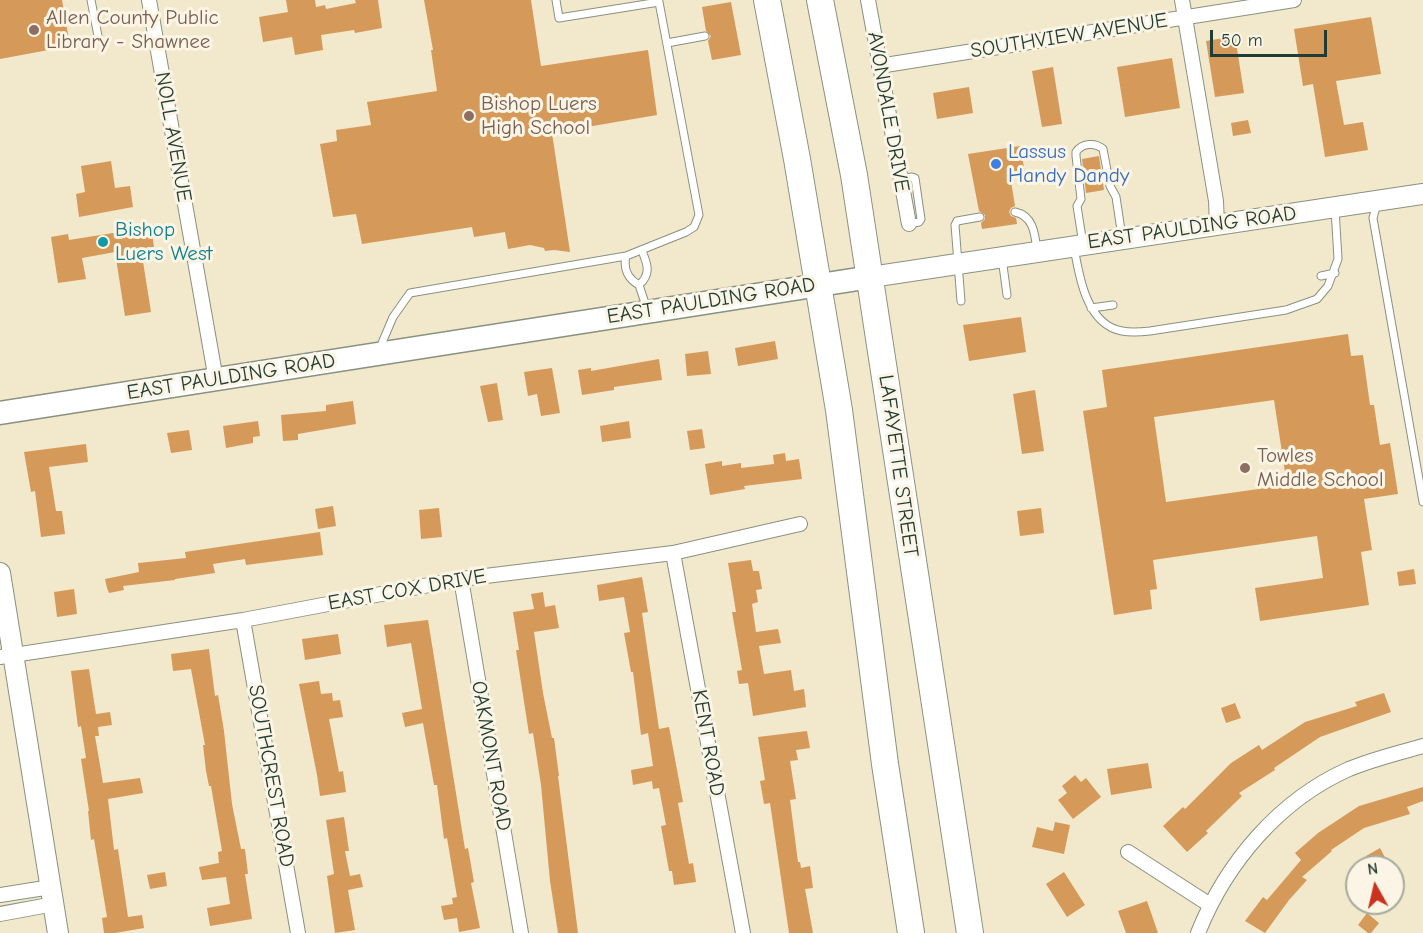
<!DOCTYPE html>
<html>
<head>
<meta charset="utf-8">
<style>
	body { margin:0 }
	#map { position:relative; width:1423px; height:933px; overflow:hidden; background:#f2e8cc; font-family:"Comic Neue",sans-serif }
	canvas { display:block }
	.north { position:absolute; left:1345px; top:855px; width:60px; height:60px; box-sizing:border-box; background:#fcf5e5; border:2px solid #a4ab9e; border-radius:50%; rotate:352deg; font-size:16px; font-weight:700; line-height:24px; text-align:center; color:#1f3d34 }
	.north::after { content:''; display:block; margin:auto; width:21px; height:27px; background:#c8321e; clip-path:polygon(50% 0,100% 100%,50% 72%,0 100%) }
	.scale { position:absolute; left:1210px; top:30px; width:117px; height:27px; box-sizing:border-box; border:3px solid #1f3d34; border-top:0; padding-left:8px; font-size:18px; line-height:21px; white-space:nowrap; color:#1f3d34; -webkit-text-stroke:4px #fcf5e5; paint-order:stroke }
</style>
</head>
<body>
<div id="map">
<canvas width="1423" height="933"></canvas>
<div class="north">N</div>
<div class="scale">50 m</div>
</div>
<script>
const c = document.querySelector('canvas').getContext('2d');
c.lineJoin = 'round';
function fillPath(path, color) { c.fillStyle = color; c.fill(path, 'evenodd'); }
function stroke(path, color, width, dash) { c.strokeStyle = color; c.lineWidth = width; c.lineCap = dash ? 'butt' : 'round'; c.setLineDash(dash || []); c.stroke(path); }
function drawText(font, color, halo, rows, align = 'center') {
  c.font = font + ' "Comic Neue",sans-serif'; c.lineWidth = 6; c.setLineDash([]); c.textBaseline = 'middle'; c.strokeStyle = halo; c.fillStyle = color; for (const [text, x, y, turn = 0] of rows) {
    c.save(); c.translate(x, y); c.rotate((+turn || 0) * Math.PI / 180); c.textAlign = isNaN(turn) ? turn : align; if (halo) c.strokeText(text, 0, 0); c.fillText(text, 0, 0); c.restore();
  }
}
const building = new Path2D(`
	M 0,0 L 62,0 L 70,46 L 0,59 Z
	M 286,0 L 315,0 L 316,7 L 325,5 L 326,9 L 356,3 L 355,0 L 378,0 L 382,28 L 355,33 L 354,30 L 321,35 L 323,50 L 295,55 L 292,37 L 263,42 L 259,17 L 288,12 Z
	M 424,0 L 531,0 L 541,66 L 648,50 L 657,115 L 552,133 L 570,252 L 554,250 L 545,251 L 544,248 L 530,245 L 508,249 L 505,232 L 474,237 L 472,227 L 362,244 L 356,214 L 333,217 L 320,144 L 337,141 L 336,130 L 371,125 L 367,102 L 437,91 L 431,50 L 433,50 Z
	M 731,2 L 741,55 L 712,60 L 708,41 L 711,36 L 706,31 L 702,7 Z
	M 1371,17 L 1381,74 L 1336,81 L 1344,125 L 1363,122 L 1368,150 L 1325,157 L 1313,84 L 1303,86 L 1294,29 Z
	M 1235,36 L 1244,93 L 1215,97 L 1206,41 Z
	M 1172,58 L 1180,108 L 1125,117 L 1117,67 Z
	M 1053,67 L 1062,124 L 1042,127 L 1032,71 Z
	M 969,87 L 973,113 L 937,119 L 933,93 Z
	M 1248,120 L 1251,133 L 1233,136 L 1231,123 Z
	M 1020,146 L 1025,173 L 1010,175 L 1015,206 L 1011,208 L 1009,212 L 1011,216 L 1016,218 L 1017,224 L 982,229 L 981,223 L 985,219 L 985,215 L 979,211 L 968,154 Z
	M 1099,156 L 1104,190 L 1086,193 L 1082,159 Z
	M 111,161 L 115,188 L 130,186 L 133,207 L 79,217 L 76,194 L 85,192 L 81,166 Z
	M 151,227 L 154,247 L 141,249 L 151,312 L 125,316 L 115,252 L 82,258 L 86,279 L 58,283 L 51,237 L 68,234 L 69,240 Z
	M 1021,317 L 1026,352 L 969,361 L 963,325 Z
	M 1348,334 L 1351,356 L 1363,355 L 1370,405 L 1374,405 L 1380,445 L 1390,443 L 1398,494 L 1364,499 L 1372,550 L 1361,552 L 1369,605 L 1260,621 L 1255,588 L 1323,578 L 1317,536 L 1153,560 L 1157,589 L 1150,590 L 1152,609 L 1114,615 L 1083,411 L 1107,407 L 1102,370 ZM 1274,400 L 1287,485 L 1166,502 L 1154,417 Z
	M 775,341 L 778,359 L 738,366 L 735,348 Z
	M 708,351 L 711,374 L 687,376 L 685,354 Z
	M 659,359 L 662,380 L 614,387 L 614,390 L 582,395 L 578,370 L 591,368 L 591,371 Z
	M 552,368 L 560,413 L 541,416 L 537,394 L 528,396 L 524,372 Z
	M 497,383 L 503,420 L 488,422 L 480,386 Z
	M 1035,390 L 1044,451 L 1022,454 L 1013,394 Z
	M 353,401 L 356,424 L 298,434 L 298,440 L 283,441 L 281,415 L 326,411 L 326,405 Z
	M 258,421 L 260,436 L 253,437 L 253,443 L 226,448 L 223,426 Z
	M 629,421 L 631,438 L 602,442 L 600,426 Z
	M 702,429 L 705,448 L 690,450 L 687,431 Z
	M 189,430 L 192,450 L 171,453 L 167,433 Z
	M 86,444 L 88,462 L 49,467 L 56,511 L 62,511 L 65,534 L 41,537 L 35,491 L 31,492 L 24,452 Z
	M 785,453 L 786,461 L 799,459 L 802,479 L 744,486 L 745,489 L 710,495 L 705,464 L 722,461 L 722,466 L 741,463 L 741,468 L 774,464 L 773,455 Z
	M 333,506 L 336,526 L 318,529 L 315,509 Z
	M 439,508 L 442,537 L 421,539 L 419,510 Z
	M 1041,508 L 1044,533 L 1020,536 L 1017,511 Z
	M 320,532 L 323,555 L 246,565 L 245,559 L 213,564 L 215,573 L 175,579 L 175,580 L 123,586 L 124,590 L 109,593 L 107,588 L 105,579 L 139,572 L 138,563 L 186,558 L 185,552 Z
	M 751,560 L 753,571 L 759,571 L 762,589 L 756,590 L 758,602 L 752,604 L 756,632 L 778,629 L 781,643 L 759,646 L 764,674 L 791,670 L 794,691 L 804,689 L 806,707 L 753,716 L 748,683 L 739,684 L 737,671 L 742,670 L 732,612 L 736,612 L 728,563 Z
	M 1414,569 L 1416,584 L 1399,586 L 1397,572 Z
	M 642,577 L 648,612 L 642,613 L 659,729 L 669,727 L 683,802 L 678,803 L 689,864 L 693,863 L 696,882 L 674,885 L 672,871 L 669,871 L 661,826 L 666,825 L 659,788 L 653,789 L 652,781 L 633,785 L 631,770 L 653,766 L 648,733 L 641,735 L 633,672 L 631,672 L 624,633 L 630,632 L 624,597 L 599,601 L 597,585 Z
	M 74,589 L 77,614 L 57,617 L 54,592 Z
	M 543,592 L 545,607 L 555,605 L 559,628 L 534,632 L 543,693 L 552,738 L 554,738 L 559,776 L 558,776 L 578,933 L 558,933 L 550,881 L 541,785 L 533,733 L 529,734 L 516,650 L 519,650 L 513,612 L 534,609 L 531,594 Z
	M 428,620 L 465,849 L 468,848 L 474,882 L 471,883 L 480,928 L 459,932 L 457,918 L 444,920 L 441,906 L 453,904 L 452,898 L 457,897 L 447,838 L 444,839 L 437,785 L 434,785 L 423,723 L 405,727 L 402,713 L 422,709 L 411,643 L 387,647 L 384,625 Z
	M 338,634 L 341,654 L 305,660 L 302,639 Z
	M 209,649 L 215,696 L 218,695 L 224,731 L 232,804 L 241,849 L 245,849 L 248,874 L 245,874 L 252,919 L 210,926 L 207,908 L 230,904 L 226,877 L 202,880 L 199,867 L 219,863 L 218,852 L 222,851 L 211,786 L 209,786 L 206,771 L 203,745 L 205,745 L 191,669 L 173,671 L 171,654 Z
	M 89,669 L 96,714 L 110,712 L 112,725 L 98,727 L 99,736 L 95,736 L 103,783 L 140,778 L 143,793 L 108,799 L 114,850 L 118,849 L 128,917 L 142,915 L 144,928 L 115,933 L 104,933 L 102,918 L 107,917 L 94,839 L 91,840 L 88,811 L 89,811 L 81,759 L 86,758 L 81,726 L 78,727 L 71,671 Z
	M 319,681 L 321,694 L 332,693 L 333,701 L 340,700 L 343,717 L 329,719 L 339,772 L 343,771 L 346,792 L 320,796 L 317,775 L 299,684 Z
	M 1384,693 L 1391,712 L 1320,737 L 1274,768 L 1275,770 L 1239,793 L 1242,796 L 1206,831 L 1208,833 L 1187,852 L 1163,826 L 1183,807 L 1185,809 L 1231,763 L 1259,745 L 1262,750 L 1305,722 L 1357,706 L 1355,702 Z
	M 1235,703 L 1241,718 L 1226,723 L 1221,708 Z
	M 807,731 L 810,748 L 796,750 L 798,760 L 790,761 L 796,799 L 790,800 L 798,862 L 800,862 L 801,868 L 810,866 L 813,888 L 805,889 L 813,933 L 789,933 L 770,803 L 764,804 L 760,781 L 765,780 L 758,737 Z
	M 1148,763 L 1152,788 L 1111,795 L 1107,769 Z
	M 1075,775 L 1081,782 L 1086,778 L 1101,797 L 1073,819 L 1058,800 L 1067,793 L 1062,786 Z
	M 1423,787 L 1423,801 L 1407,807 L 1410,814 L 1364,828 L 1331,850 L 1332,851 L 1302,877 L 1307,880 L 1289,900 L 1265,933 L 1245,921 L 1263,897 L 1267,900 L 1301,860 L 1295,853 L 1318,833 L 1359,806 Z
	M 344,817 L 349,851 L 345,851 L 350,876 L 360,874 L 363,887 L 348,890 L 355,930 L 335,933 L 327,876 L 334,874 L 326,820 Z
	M 1055,822 L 1070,825 L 1064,854 L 1032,847 L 1037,827 L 1053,831 Z
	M 1380,848 L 1390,867 L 1373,867 L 1366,856 Z
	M 165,872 L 167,886 L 150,889 L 147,875 Z
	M 1064,872 L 1085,905 L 1067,917 L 1046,884 Z
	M 1147,901 L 1158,933 L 1126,933 L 1118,911 Z
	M 1367,913 L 1379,923 L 1371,933 L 1368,933 L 1358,925 Z`);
const lane = new Path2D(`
	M 91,0 L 98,36
	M 667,43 L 705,36
	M 900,179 L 912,177 L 915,178 L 921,219 L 919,222 L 909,224
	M 1377,203 L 1373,218 L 1423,502
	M 1015,212 C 1034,216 1035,235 1037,251
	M 1083,244 L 1077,206 L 1081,199 L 1076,156 L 1076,152 C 1082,143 1095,142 1103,149 L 1110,186 L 1116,197 L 1122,237
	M 1074,247 C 1079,277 1087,325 1122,331 C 1132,333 1141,332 1150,331 L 1286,310 L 1317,299 L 1328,286 L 1338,259 L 1335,209
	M 642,251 C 648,265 651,274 639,285 L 647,309
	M 626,256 C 623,269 628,279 639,285
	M 1002,258 L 1007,295
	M 1321,276 L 1335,273
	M 961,301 L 955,225 L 957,221 L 980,217
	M 1091,308 L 1113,305
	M 379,350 L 393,317 L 410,293 L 626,256 L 686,232 L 694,227 L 699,215 L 659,2 L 559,18 L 556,0`);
const street = new Path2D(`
	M 149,0 L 216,380
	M 868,0 L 909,224
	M 1182,0 L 1216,201 L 1217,225
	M 879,66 L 1294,0
	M 673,553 L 743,933
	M 461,579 L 521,933
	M 243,620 L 298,933
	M 0,657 L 243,620 L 461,579 L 673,553 L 800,524
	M 1128,852 L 1210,905
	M 0,895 L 51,887
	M 0,914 L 54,904
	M 1198,933 C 1226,863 1279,800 1349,769 C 1373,759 1398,753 1423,746`);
const secondary = new Path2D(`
	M 871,277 L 1423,194
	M 0,573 L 58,933`);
const primary = new Path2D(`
	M 0,413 L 871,277`);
const highway = new Path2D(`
	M 767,0 L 797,159 L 839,410 L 885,764 L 911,933
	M 820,0 L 854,175 L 970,933`);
const markers = [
	[34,30,6,"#8d6e63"],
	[469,116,6,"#8d6e63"],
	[996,164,6,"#3f7fe0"],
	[103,242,6,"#0f9aa8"],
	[1245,468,6,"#8d6e63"]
];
const educationNames = [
	["Allen County Public",46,18],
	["Library - Shawnee",46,42],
	["Bishop Luers",481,104],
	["High School",481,128],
	["Towles",1257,456],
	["Middle School",1257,480]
];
const streetNames = [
	["SOUTHVIEW AVENUE",1069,36,-9],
	["AVONDALE DRIVE",888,112,80],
	["NOLL AVENUE",173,137,80],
	["EAST PAULDING ROAD",1192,228,-8],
	["EAST PAULDING ROAD",711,301,-9],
	["EAST PAULDING ROAD",231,377,-9],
	["LAFAYETTE STREET",898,466,82],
	["EAST COX DRIVE",407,590,-10],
	["KENT ROAD",708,743,80],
	["OAKMONT ROAD",491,756,80],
	["SOUTHCREST ROAD",271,776,80]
];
const shopNames = [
	["Lassus",1008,152],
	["Handy Dandy",1008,176]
];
const cultureNames = [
	["Bishop",115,230],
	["Luers West",115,254]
];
fillPath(building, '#d59a5a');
stroke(lane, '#889280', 9);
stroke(street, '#889280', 16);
stroke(secondary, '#889280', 22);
stroke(primary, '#889280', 25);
stroke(highway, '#889280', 28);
stroke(lane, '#fff', 7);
stroke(street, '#fff', 14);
stroke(secondary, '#fff', 20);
stroke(primary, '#fff', 22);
stroke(highway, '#fff', 26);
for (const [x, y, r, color] of markers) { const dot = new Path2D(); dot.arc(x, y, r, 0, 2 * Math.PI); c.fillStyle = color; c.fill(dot); stroke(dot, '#fcf5e5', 2); }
drawText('21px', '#785e54', '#fcf5e5', educationNames, 'left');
drawText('21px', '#1f3d34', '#fcf5e5', streetNames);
drawText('21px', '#366cbe', '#fcf5e5', shopNames, 'left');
drawText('21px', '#0d838f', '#fcf5e5', cultureNames, 'left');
</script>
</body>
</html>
